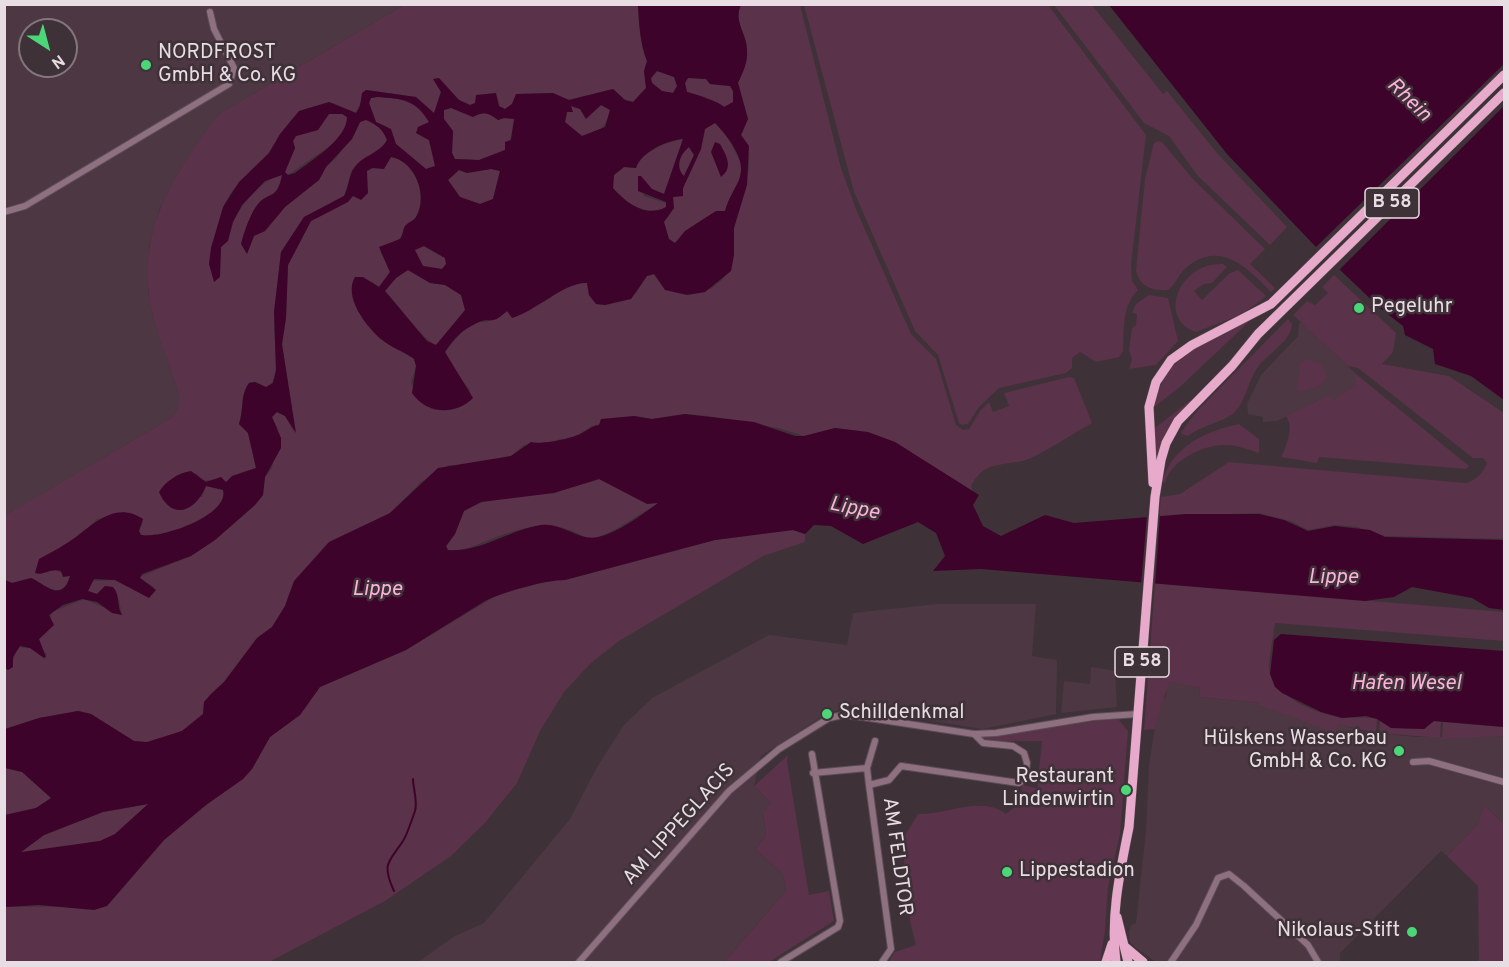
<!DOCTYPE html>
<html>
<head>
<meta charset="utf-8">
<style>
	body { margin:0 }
	#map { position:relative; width:1509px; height:967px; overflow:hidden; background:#3f3138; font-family:Overpass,sans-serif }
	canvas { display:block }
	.frame { position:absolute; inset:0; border:6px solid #e7dde2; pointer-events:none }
	.north { position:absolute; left:18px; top:18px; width:60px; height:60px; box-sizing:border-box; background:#3f3138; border:2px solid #82767c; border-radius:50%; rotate:144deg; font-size:16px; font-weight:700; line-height:24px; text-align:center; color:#e7dde2 }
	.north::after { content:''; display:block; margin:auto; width:21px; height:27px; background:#4bd677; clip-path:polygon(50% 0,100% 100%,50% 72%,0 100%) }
</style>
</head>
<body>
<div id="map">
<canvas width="1509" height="967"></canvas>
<div class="frame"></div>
<div class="north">N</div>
</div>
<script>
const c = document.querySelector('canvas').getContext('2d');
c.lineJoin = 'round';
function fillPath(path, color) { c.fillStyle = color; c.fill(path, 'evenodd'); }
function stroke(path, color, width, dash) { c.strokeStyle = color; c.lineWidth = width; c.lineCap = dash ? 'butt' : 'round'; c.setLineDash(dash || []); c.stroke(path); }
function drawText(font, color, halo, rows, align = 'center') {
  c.font = font + ' Overpass,sans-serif'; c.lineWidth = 5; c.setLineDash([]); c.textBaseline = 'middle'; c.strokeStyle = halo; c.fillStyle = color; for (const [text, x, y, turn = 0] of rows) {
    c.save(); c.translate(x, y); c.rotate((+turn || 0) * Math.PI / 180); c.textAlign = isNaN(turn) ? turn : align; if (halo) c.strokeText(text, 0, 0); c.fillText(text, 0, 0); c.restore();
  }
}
const built = new Path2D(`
	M 4,5 L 404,5 L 219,114 L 178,173 L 159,210 L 149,246 L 148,292 L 153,316 L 179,394 L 179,408 L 171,418 L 5,516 ZM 30,30 L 66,30 L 66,66 L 30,66 Z
	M 1302,322 L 1356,374 L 1356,385 L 1340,398 L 1334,400 L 1325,397 L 1277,421 L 1263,422 L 1263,417 L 1248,414 L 1247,404 L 1261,375 L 1298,336 L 1299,323 Z
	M 937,604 L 1036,604 L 1032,656 L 1057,660 L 1056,714 L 983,729 L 846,708 L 827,713 L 761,756 L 754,786 L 771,803 L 763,814 L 766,836 L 755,849 L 783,874 L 786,891 L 724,962 L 418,962 L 455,936 L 484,923 L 570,819 L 597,767 L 624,725 L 652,698 L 769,635 L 847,645 L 853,613 Z
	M 1091,667 L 1115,671 L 1117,707 L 1061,713 L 1064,681 L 1090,684 Z
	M 1168,681 L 1200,688 L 1199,697 L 1260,703 L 1337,732 L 1337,723 L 1366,732 L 1416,737 L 1504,736 L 1504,824 L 1484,805 L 1478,824 L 1447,856 L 1441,851 L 1340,953 L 1340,962 L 1156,962 L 1136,948 L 1130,942 L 1129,933 L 1131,925 L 1136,923 L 1146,830 L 1149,765 L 1158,707 L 1166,696 Z`);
const green = new Path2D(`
	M 404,5 L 638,5 C 639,23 640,44 647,61 L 644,71 L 646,88 L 633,102 L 625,100 L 613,89 L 568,100 L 553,93 L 517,94 L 512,104 L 505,109 L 499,107 L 498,100 L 470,105 L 441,91 L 434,114 L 416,97 L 366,90 L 356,113 L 333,103 L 307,108 L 291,120 L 269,153 L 232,191 L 225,203 L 211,248 L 221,257 L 221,247 C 230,239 229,228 235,218 C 244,202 263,178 282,175 C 277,198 273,190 259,203 C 248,213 249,239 247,253 L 254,235 L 265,231 L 285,207 L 319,180 L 326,167 L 336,158 L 357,130 L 360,122 L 366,119 C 377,125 383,129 387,140 L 382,149 L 352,170 L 344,196 L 304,217 L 281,252 L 274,312 L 276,370 L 272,383 L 266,387 L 255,382 L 249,383 C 240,395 244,410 239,424 L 248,433 L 256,468 L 240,473 L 226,483 L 218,479 L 202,481 L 197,474 L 182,473 L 163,486 L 202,497 L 206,486 L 223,489 C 230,515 162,539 141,535 L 139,531 L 143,522 L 138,516 L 97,519 L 40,574 L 53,569 L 70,576 C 61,604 46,584 31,578 L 12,583 L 5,580 L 4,516 L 171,418 L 179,408 L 179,394 C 171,368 160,342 153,316 C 133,234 172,176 219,114 Z
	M 741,5 L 800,5 L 841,168 L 856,209 L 911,334 L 936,359 L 956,425 L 963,430 L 969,429 L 980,411 L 989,402 L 993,412 L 1009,406 L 1004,393 L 1069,377 L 1074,378 L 1092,423 C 1072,434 1052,448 1031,458 C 1008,468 986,457 971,486 L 973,492 L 895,442 L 857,431 L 835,428 L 804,436 L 778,428 L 707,416 L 685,414 L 652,419 L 634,416 L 592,426 L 576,436 L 539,444 L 524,445 L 511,456 L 464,465 L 449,465 L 421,482 L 390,513 L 290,591 L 285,606 L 272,627 L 257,638 L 224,682 L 211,694 L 204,702 L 203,714 L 182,731 L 147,743 L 134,741 L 91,714 L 78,711 L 39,718 L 5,729 L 4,668 L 9,670 L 18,647 L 30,648 L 41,656 L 47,655 L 40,646 L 39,639 L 47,632 L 52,612 L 84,599 L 122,615 L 119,600 L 102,589 L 97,594 L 88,591 L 92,581 L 115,580 L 128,587 L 155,588 L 139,577 L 191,556 L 215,540 L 255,505 L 263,495 L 265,477 L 272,468 L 278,429 L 272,417 L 276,412 L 285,416 L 294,432 L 282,344 L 286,318 L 288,265 L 311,221 L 340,206 L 367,171 L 386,163 L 391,157 C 415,161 428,195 416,217 C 414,221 409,222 406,226 C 403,229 404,235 400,238 C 395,243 386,247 380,251 L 390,272 L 379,287 L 371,281 L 362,317 L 380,339 L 414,359 L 416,366 L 411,383 L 431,409 L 448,410 L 467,404 L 470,390 L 456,373 L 445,352 L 464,329 L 478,322 L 486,322 L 508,311 L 544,302 L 574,282 L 587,283 L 589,295 L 596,304 L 605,305 L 636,293 L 647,276 L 654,274 L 659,278 L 711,289 C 715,285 722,281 724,277 C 736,261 731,246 734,228 C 739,196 760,167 741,135 L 748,119 L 738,82 C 743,72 748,62 747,50 C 747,33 733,22 741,5 Z
	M 804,5 L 1048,5 L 1146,135 L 1131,265 L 1132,281 L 1138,290 C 1122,305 1124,330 1123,351 L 1119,357 L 1096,362 L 1080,352 L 1072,358 L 1072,368 L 1066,373 L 999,388 L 979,407 L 968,424 L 962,425 L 959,423 L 938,355 L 915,331 L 854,192 Z
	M 1054,5 L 1092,5 L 1163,94 L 1167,91 L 1217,153 L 1287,227 L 1270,245 L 1197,175 L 1169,136 L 1144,123 Z
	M 657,71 L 674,77 L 677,86 L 673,93 L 662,91 L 652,83 L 651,79 Z
	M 688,78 L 706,79 L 710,84 L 730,86 L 733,91 L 733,103 L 724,107 C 715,100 699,95 687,92 L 685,83 Z
	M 377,97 C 403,99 415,99 430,122 L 418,127 L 422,137 L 429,140 L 435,166 L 426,169 L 396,144 L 387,127 L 376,122 L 369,103 L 371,98 Z
	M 601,105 L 610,110 C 610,124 594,139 580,135 C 573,133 570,127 565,122 L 567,112 L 572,112 L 570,107 L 571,106 L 580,109 L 585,117 Z
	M 451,108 L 489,113 L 498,120 L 504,118 L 515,119 L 510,140 L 505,150 L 479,160 L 455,159 L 452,153 L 453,131 L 444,119 L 444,110 Z
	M 329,113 L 342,113 L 347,117 L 347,127 L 340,139 L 288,175 L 285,172 L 295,148 L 293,141 L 296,136 L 318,130 Z
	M 715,122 L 728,138 L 742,165 L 739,180 L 725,211 L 711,214 L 685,231 L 676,244 L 669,239 L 664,222 L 671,213 L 673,196 L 683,196 L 683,188 L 701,149 L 705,129 Z
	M 683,139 L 664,194 L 652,189 L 638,176 L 644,196 L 666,203 L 667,207 C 646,218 626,203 613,188 L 614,175 L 624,167 L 636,168 C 642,152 666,142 683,139 Z
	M 1158,141 L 1162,142 L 1193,179 L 1265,249 L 1250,264 L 1275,288 L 1271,292 C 1248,268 1219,239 1186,268 C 1178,274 1176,285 1168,290 C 1153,291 1139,287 1136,270 L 1145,179 L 1154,143 Z
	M 689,147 L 694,155 L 684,176 C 674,168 680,154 689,147 Z
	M 491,169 L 500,171 L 493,199 L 480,204 L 460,197 L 448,180 L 459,170 L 467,173 Z
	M 423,246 L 445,258 L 446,264 L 442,269 L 423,266 L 414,250 Z
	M 1223,264 L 1227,267 L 1212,283 L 1204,284 L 1194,291 L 1202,300 L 1230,273 L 1238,270 L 1266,296 C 1247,314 1220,323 1196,332 C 1156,318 1180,262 1223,264 Z
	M 408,270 L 430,283 L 445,285 L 461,295 L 466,310 L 436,345 C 421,339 398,304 385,291 L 396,278 Z
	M 1334,275 L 1396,333 L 1393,352 L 1382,364 L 1449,376 L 1504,413 L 1504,539 L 1385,536 L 1357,527 L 1335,525 L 1308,530 L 1293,522 L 1259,513 L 1159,517 L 1161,497 L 1180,494 L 1229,462 L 1466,483 C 1476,480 1483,473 1487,463 L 1483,458 L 1473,458 L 1358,368 L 1348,366 L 1293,315 L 1307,301 L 1315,305 L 1328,293 L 1322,287 Z
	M 1149,295 L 1168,298 L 1178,341 L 1156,365 L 1129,369 L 1132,360 L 1129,350 L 1132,328 L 1136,325 L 1137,314 L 1132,313 L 1136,304 Z
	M 1255,316 L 1181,386 L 1153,408 C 1170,343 1206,348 1255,316 Z
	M 1288,319 L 1292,324 C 1292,341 1267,354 1258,367 C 1248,380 1246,402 1234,413 C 1221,423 1201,426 1188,436 L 1182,434 L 1181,432 L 1197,411 Z
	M 1308,359 L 1323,365 L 1327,377 L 1318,387 L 1299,392 L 1297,388 L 1300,363 Z
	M 1356,374 L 1469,466 L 1467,469 L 1319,457 L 1317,463 L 1281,457 C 1287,445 1294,427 1286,416 L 1325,397 L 1331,397 L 1334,400 L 1356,385 Z
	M 1192,399 L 1179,414 L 1157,469 L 1151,431 Z
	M 1239,424 L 1259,439 L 1259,453 C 1249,450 1237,445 1226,445 C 1204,444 1170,461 1165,483 L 1162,482 C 1172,446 1206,431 1239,424 Z
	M 599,479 L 647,503 L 659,503 L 618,528 L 600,537 L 587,539 C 556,517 522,527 489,540 C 476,545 462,552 448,550 L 446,547 L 455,534 L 464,511 C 499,489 557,496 599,479 Z
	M 793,530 L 805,534 L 805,542 L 763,556 L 619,641 L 591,663 L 564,692 L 540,731 L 517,783 L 485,823 L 451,856 L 385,901 L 269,962 L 5,962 L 4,907 L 107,906 L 164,840 L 206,805 L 243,779 L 252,769 L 270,737 L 300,715 L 320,687 L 406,650 L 499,594 L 552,580 L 565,580 L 715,540 Z
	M 1155,583 L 1504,612 L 1504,641 L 1275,623 C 1274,635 1267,664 1270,674 C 1277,698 1318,714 1340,717 C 1352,719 1364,716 1377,719 L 1376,733 L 1338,724 L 1336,733 L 1259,705 L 1259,703 L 1199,697 L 1200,688 L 1169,682 C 1165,698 1158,711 1155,729 L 1144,730 Z
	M 1103,720 L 1119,720 L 1128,731 L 1120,834 L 1108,887 L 1105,931 L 1100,962 L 888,962 L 895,952 L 916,945 L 910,921 L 902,840 L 918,814 C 946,815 982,795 1006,814 L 1021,802 L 1022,785 L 1037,788 L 1042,741 L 983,741 L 982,736 Z
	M 1380,720 L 1391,728 L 1424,729 L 1434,721 L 1441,722 L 1440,738 L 1379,733 Z
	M 1443,722 L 1504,727 L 1504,736 L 1442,739 Z
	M 788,755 L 787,761 L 809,895 L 829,891 L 834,921 L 769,962 L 724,962 L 786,891 L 783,874 L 755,849 L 766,836 L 763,813 L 771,803 L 754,786 Z
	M 5,768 L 22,772 L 52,798 L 36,808 L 5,815 Z
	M 149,804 L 115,834 L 100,841 L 20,853 L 44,835 L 103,812 Z
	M 1484,805 L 1504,824 L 1504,962 L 1479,962 L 1478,886 L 1447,856 L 1478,824 Z`);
const water = new Path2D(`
	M 638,5 L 741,5 C 733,22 747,33 747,50 C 748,62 743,72 738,83 L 748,119 L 741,135 L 749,146 L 747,185 L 734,228 L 734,255 L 731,271 L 705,292 L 687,295 L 665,290 L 654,274 L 647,276 L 631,299 L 605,305 L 596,304 L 589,295 L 587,283 C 564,282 536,311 512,318 L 507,311 C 490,327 491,316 477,323 C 462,330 454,338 445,352 L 473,398 C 455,416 426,414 412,393 L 416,366 L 414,359 C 404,351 391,348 381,339 C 366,326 343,297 355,277 L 363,277 L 379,287 L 390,272 L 379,247 L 400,239 C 403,235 403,229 405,226 C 408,222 414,221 416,217 C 429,196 415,161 391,157 L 384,169 L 372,168 L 367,171 L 368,193 L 361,200 L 353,196 L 348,202 L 311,221 L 288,265 L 286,318 L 282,344 L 296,433 L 285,416 L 277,412 L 272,417 L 281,438 L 281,448 L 265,477 L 263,495 L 255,505 L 215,540 L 191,556 L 142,574 L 140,578 L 156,590 L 149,598 L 115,580 L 94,579 L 88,591 L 97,594 L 105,586 L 113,587 C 121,596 116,606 122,615 L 112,613 L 97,602 L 82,599 L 63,605 L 49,615 L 54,625 L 39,639 L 46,657 L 44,658 L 30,648 L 20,646 L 13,657 L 13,667 L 8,670 L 5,668 L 5,580 L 12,583 L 31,578 C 45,584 62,604 70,576 L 63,577 L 61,571 C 50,568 44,576 35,573 L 39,559 C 52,552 65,545 76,537 C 97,521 117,502 143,519 L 139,531 L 141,535 C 162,539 230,515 223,490 L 206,486 C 196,511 172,522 159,492 C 166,481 178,473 191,471 L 206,482 L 221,477 L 226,482 L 232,476 L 256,468 L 248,433 L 239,424 C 244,410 240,395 249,383 L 255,382 L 266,387 L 273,383 L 276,370 L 274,312 L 281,252 L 304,217 L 344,196 C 349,187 349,175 354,168 C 363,155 379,154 387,140 C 383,129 377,125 366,120 L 360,122 L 352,139 L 326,167 L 319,180 L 285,207 L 265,231 L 254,236 L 247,254 L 241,244 C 244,232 250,214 258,204 C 269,191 277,201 282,175 L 265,181 L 242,205 L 233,222 L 228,241 L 221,247 L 220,277 L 214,282 L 209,264 L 211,248 L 223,207 L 239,182 L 269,153 L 280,134 L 299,111 L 329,102 L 356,113 L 360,106 L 362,93 L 366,90 L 416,97 L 434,113 L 441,92 L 433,79 L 439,78 L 459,100 L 470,105 L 475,103 L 476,95 L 496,93 L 499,106 L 505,109 L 512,104 L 516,94 L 553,93 L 569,100 L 613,89 L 625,100 L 633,102 L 646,88 L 644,71 L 647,61 C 640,44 639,23 638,5 ZM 657,71 L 674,77 L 677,86 L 673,93 L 662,91 L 652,83 L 651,78 ZM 688,78 L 706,79 L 710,84 L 730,86 L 733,91 L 733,102 L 724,107 C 720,102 695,94 687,92 L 685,83 ZM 377,97 C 403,99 415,99 429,122 L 418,127 L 416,133 L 429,140 L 435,166 L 426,169 L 396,144 L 391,129 L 376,122 L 369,103 L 371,98 ZM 571,106 L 580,109 L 586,119 L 601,105 L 610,110 L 605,127 L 582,136 L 565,122 L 567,112 L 573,112 ZM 451,108 L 473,117 C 484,111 489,113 498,120 L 504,118 L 514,119 L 511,140 L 505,142 L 505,150 L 479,160 L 455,159 L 452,153 L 453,131 L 444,119 L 444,110 ZM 342,114 L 347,117 C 347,139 312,160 295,173 L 288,175 L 285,172 L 295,148 L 293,141 L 296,136 L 318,130 L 329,114 ZM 715,123 C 727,136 748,160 739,180 C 734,191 728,199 725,211 L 716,211 L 685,231 L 675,243 L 669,239 L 664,222 L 674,208 L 673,197 L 683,196 L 683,188 L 701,149 L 705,129 ZM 683,139 L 664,194 L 652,189 L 641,176 L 638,176 L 638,191 L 666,202 L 666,207 C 646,218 626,203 613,188 L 614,175 L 624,167 L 636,168 C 641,152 667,140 683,139 ZM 689,147 L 694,155 L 684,176 C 675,167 680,154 689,147 ZM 491,169 L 500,171 L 493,199 L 480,204 L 460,197 L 448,180 L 459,170 L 467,173 ZM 424,246 L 445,258 L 446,264 L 442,269 L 423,266 L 415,250 ZM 408,270 L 430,283 L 445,285 L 461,295 L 465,310 L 436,345 L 427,341 L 385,291 L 396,278 Z
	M 1109,5 L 1504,5 L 1504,400 L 1471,376 L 1435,364 L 1433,349 L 1405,335 L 1403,326 L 1380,308 L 1315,246 L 1227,154 Z
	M 715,142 L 720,144 C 726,155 734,167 721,177 L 711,152 Z
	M 685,414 L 754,422 L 795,436 L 804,436 L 835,428 L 868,432 L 895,442 L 979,495 L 973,505 L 983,526 L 1001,536 L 1045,515 L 1074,523 L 1186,514 L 1259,514 L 1284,520 L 1308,531 L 1335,526 L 1370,530 L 1385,537 L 1504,540 L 1504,610 L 1489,608 L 1472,598 L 1412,587 L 1394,597 L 1365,601 L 981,569 L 933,571 L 945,556 L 936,533 L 918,522 L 863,544 L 831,526 L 814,525 L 805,534 L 793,530 L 715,540 L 565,580 C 545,580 503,592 485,601 L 406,650 L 320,687 L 300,715 L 270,737 L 252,769 L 243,779 L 206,805 L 164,840 L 107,906 L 94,910 L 39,905 L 5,907 L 5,815 L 36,808 L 51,798 L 22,772 L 5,768 L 5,729 L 39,718 L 78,711 L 91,714 L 134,741 L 147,742 L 182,731 L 203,714 L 204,702 L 211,694 L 224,682 L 257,638 L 272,627 L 285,606 L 294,581 L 329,542 L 390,513 L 438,468 L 511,456 L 531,442 C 540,445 569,439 578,435 C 586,432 591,426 599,425 L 601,419 L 634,416 L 652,419 ZM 599,479 L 647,504 L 658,503 C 640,516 619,532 598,537 C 580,542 562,522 541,525 C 511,529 480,553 448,550 L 446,546 L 455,534 L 464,511 L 481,502 L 554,493 ZM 148,804 L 115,834 L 100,841 L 21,852 L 44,835 L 103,812 Z
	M 1281,634 L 1504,651 L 1504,727 L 1434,721 L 1424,729 L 1391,728 L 1377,719 L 1366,716 L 1342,718 L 1321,712 L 1282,693 L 1275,687 L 1270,674 L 1274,640 Z`);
const pier = new Path2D(`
	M 1504,64 L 1504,106 L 1337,272 L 1314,249 Z
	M 1160,514 L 1155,586 L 1141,585 L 1147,515 Z`);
const stream = new Path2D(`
	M 394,891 C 381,863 389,862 403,841 C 407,835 412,819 415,811 C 418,802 413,788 413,779`);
const street = new Path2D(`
	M 4,212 L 25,206 L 229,84 L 234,68 L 214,29 L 210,12
	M 1413,762 L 1429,761 L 1504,782
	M 813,773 L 867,768
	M 869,785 L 867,768 L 875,741
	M 579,962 L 729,791 L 779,749 L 829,718 L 843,715 L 869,718 L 974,734 L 996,733 L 1093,717 L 1138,714
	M 781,962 L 838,927 L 840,921 L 812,754
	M 882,962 L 891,949 L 869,785 L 889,780 L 901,766 L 1019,783 L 1025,779 L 1027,763 L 1024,753 L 1013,746 L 983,743 L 974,734
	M 1171,962 L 1196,925 L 1218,878 L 1229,874 L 1244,886 L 1308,945 L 1318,962`);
const primary = new Path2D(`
	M 1153,483 L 1149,407 L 1156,382 L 1171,360 L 1192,345 L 1271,304 L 1504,75
	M 1117,917 L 1128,962
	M 1124,946 L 1143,962
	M 1106,962 L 1112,944
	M 1116,962 C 1110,917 1120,872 1129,827 L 1155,497 L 1161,460 L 1166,443 L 1178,421 L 1232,366 L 1258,334 L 1504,93`);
const markers = [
	[146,65,6,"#4bd677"],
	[1359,308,6,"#4bd677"],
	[827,714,6,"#4bd677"],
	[1399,751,6,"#4bd677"],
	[1126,790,6,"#4bd677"],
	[1007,872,6,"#4bd677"],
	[1412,932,6,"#4bd677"]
];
const shields = [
	[1392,203,54],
	[1142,662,54]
];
const shieldNames = [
	["B 58",1392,203],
	["B 58",1142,662]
];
const poiNames = [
	["NORDFROST",158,54],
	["GmbH & Co. KG",158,77],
	["Pegeluhr",1371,308],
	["Schilldenkmal",839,714],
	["Hülskens Wasserbau",1387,740,"right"],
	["GmbH & Co. KG",1387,763,"right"],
	["Restaurant",1114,778,"right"],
	["Lindenwirtin",1114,801,"right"],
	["Lippestadion",1019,872],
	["Nikolaus-Stift",1400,932,"right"]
];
const streetNames = [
	["AM LIPPEGLACIS",680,825,-48],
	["AM FELDTOR",896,857,82]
];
const waterNames = [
	["Rhein",1408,101,44],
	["Lippe",854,510,11],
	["Lippe",1333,579],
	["Lippe",377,591],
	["Hafen Wesel",1406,685]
];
fillPath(built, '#4c3742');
fillPath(green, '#5a3249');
fillPath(water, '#3e032a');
fillPath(pier, '#3f3138');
stroke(stream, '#3e032a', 2);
stroke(street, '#5a4d53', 8);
stroke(primary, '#5a4d53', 10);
stroke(street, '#8f7080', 6);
stroke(primary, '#e7aacb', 9);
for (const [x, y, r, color] of markers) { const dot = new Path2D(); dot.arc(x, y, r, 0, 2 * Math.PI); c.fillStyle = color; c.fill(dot); stroke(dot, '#3f3138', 2); }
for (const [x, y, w] of shields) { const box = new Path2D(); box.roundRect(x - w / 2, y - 15, w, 30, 4.5); c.fillStyle = '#3f3138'; c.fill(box); stroke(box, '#e7dde2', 1.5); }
drawText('bold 18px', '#e7dde2', null, shieldNames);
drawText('20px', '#e7dde2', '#3f3138', poiNames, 'left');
drawText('20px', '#e7dde2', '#3f3138', streetNames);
drawText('italic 21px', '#fdb1db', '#3f3138', waterNames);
</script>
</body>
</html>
